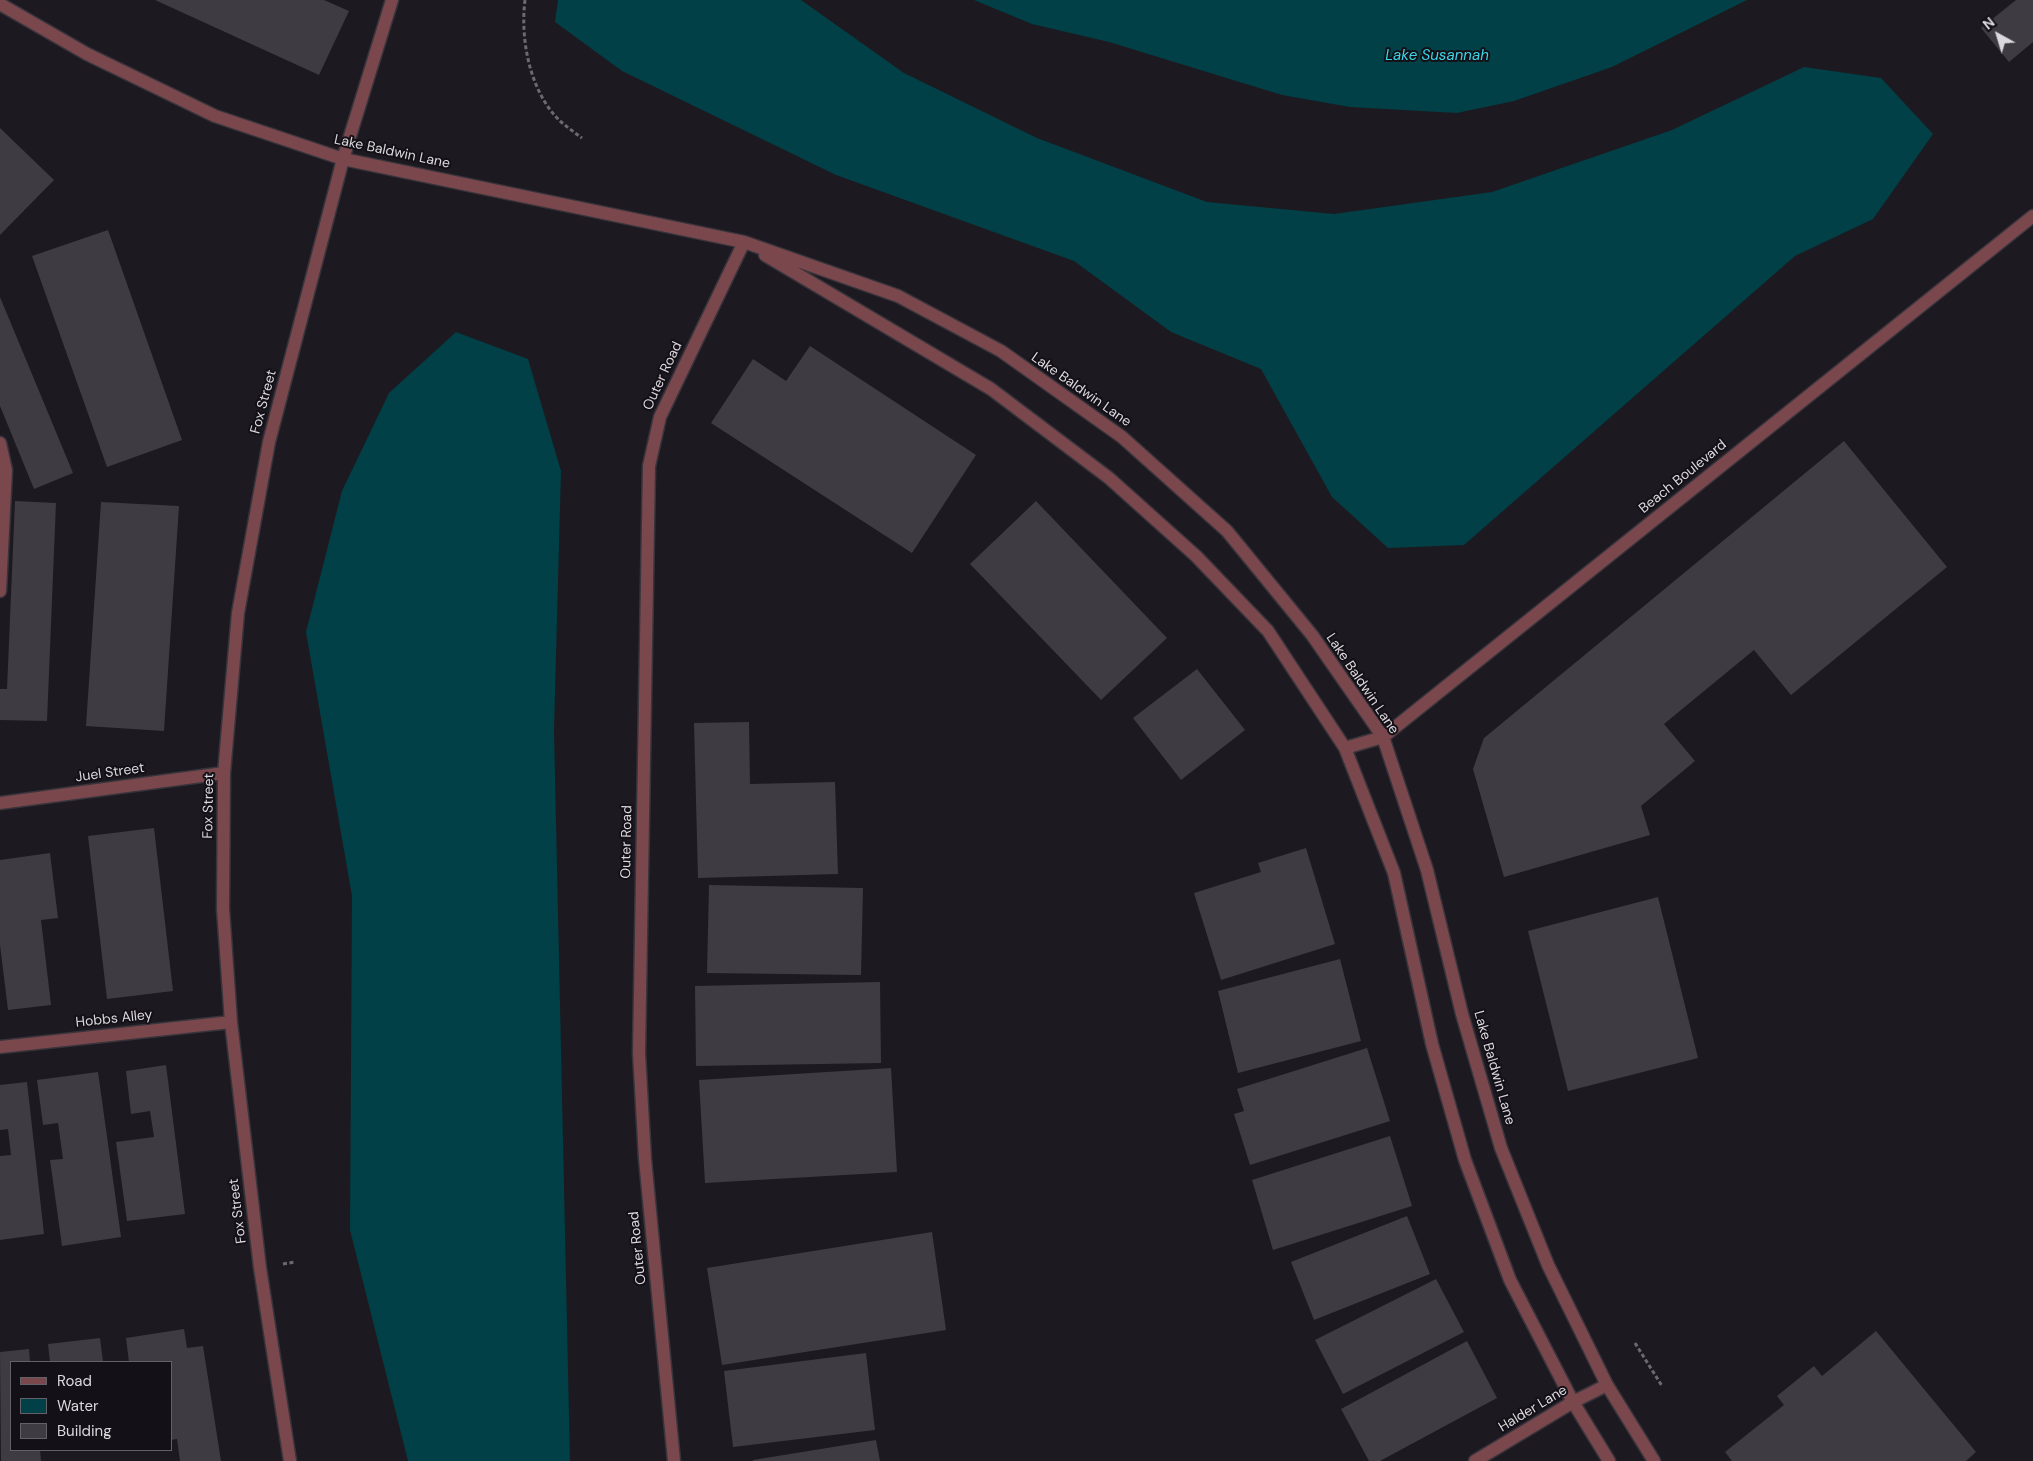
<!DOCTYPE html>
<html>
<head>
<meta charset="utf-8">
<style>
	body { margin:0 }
	#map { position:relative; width:2033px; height:1461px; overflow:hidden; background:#1d1920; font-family:"DM Sans",sans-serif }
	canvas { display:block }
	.legend { position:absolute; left:10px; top:1361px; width:162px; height:90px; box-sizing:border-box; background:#141017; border:1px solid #646067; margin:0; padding:6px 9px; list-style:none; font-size:15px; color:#dbd9de }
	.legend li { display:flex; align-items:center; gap:10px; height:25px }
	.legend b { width:25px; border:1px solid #646067 }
	.north { position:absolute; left:1973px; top:10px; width:50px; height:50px; -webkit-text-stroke:4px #141017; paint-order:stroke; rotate:321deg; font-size:14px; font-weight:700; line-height:20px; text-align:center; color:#dbd9de }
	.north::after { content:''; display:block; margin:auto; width:18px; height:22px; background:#dbd9de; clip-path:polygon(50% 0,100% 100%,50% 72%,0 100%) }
</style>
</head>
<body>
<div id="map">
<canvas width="2033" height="1461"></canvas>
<ul class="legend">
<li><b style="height:6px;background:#7a474d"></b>Road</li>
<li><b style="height:14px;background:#014046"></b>Water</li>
<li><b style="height:14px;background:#3f3b43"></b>Building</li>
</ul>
<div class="north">N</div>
</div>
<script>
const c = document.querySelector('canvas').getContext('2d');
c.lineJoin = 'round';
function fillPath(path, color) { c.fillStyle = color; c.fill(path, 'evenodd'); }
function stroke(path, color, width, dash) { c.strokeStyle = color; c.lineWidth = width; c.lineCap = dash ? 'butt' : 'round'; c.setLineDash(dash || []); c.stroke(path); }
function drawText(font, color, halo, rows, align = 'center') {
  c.font = font + ' "DM Sans",sans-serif'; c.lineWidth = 4; c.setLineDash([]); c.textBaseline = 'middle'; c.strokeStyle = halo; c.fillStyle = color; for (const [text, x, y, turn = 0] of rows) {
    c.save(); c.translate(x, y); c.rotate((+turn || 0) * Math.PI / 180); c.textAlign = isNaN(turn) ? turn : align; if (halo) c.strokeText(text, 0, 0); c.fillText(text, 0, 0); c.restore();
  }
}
const water = new Path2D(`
	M 558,0 L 801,0 L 904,73 L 1037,138 L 1207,202 L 1334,214 L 1492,192 L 1672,130 L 1804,67 L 1881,78 L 1933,134 L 1873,219 L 1795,256 L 1464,545 L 1388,548 L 1332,497 L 1261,369 L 1171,332 L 1074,261 L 836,175 L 622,71 L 555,22 Z
	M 974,0 L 1747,0 L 1612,67 L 1514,101 L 1457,113 L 1350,107 L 1282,95 L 1109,42 L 1032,24 Z
	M 456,332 L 528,359 L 561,471 L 554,730 L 570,1461 L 408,1461 L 350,1230 L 352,896 L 306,632 L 342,491 L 389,393 Z`);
const building = new Path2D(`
	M 155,0 L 324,0 L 349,11 L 319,75 Z
	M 2016,0 L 2033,0 L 2033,42 L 2009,62 L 1981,28 Z
	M 0,128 L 54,180 L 0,235 Z
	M 108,230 L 182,440 L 107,467 L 32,256 Z
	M 0,297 L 73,473 L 34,489 L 0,406 Z
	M 810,346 L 976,455 L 912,553 L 711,423 L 753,359 L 786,381 Z
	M 1844,441 L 1947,567 L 1791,695 L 1754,650 L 1664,724 L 1695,761 L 1641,806 L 1650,835 L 1504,877 L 1473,769 L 1484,738 Z
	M 15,501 L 56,503 L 47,721 L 0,720 L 0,689 L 7,689 Z
	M 1036,501 L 1167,638 L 1101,700 L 970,564 Z
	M 101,502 L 179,506 L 164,731 L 86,726 Z
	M 1197,669 L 1245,730 L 1181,780 L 1133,718 Z
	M 749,722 L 750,784 L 835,782 L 838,874 L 698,878 L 694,723 Z
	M 154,828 L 173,991 L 107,999 L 88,836 Z
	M 1306,848 L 1335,944 L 1221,980 L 1194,893 L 1261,872 L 1258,863 Z
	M 50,853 L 58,918 L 41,920 L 51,1005 L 8,1010 L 0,945 L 0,860 Z
	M 709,885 L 863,888 L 861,975 L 707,973 Z
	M 1658,897 L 1698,1058 L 1568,1091 L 1528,931 Z
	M 1340,959 L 1361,1041 L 1238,1073 L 1218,991 Z
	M 880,982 L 881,1063 L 696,1066 L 695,986 Z
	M 1367,1048 L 1390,1121 L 1250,1165 L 1234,1114 L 1244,1111 L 1237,1089 Z
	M 166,1065 L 185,1214 L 127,1221 L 116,1142 L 154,1137 L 150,1111 L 131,1114 L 126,1071 Z
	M 891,1068 L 897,1172 L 705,1183 L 699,1080 Z
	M 98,1072 L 121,1237 L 62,1246 L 50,1160 L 63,1159 L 58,1123 L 43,1125 L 37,1080 Z
	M 27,1082 L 44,1234 L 0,1240 L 0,1156 L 11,1155 L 8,1129 L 0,1130 L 0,1085 Z
	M 1390,1136 L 1412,1206 L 1273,1250 L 1252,1180 Z
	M 1407,1216 L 1430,1274 L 1314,1320 L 1291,1262 Z
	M 932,1232 L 946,1330 L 722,1365 L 707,1268 Z
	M 1436,1279 L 1464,1332 L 1343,1394 L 1315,1340 Z
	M 184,1329 L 187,1348 L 203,1346 L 221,1461 L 180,1461 L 177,1439 L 171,1440 L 171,1362 L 129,1362 L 126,1338 Z
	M 1876,1331 L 1976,1452 L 1966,1461 L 1732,1461 L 1725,1452 L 1784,1405 L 1777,1396 L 1814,1366 L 1822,1376 Z
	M 100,1338 L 103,1362 L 50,1362 L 48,1344 Z
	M 1467,1341 L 1497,1398 L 1380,1461 L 1369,1461 L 1341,1409 Z
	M 29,1349 L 30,1362 L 11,1362 L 11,1450 L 40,1450 L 41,1461 L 1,1461 L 0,1352 Z
	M 866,1353 L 875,1430 L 733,1447 L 724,1371 Z
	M 876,1440 L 880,1461 L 753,1461 L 753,1460 Z`);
const path = new Path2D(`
	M 525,0 C 520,40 530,92 560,121 C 567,127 575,133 582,138
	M 283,1264 L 295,1262
	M 1635,1343 L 1662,1386`);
const minor = new Path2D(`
	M 0,4 L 87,54 L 215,116 L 343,159 L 744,242 L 898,296 L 1001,351 L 1122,437 L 1227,531 L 1312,635 L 1383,737 L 1427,870 L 1462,1014 L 1501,1148 L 1548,1265 L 1607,1385 L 1654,1461
	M 765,255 L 991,389 L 1109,478 L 1196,556 L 1268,631 L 1345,748 L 1394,873 L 1432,1044 L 1465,1160 L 1510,1280 L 1573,1402 L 1609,1461
	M 0,443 L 6,470 L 0,591
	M 1345,748 L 1383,737 L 2033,216
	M 0,803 L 224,773
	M 0,1047 L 231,1022
	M 290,1461 L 260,1268 L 231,1022 L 223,909 L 224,773 L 238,613 L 269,442 L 343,159 L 392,0
	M 674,1461 L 645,1159 L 639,1053 L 649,466 L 660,417 L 744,242
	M 1475,1461 L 1573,1402 L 1607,1385`);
const streetNames = [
	["Lake Baldwin Lane",392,152,12],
	["Outer Road",663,376,-65],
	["Lake Baldwin Lane",1081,390,35],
	["Fox Street",264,402,-75],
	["Beach Boulevard",1683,477,-39],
	["Lake Baldwin Lane",1362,684,56],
	["Juel Street",110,773,-8],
	["Fox Street",209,806,-89],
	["Outer Road",627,842,-89],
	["Hobbs Alley",114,1019,-6],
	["Lake Baldwin Lane",1494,1068,74],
	["Fox Street",238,1211,-97],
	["Outer Road",638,1248,-96],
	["Halder Lane",1533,1409,-31]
];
const waterNames = [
	["Lake Susannah",1437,56]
];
fillPath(water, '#014046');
fillPath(building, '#3f3b43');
stroke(minor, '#38343b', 15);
stroke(path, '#6c696f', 3, [4, 2.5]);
stroke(minor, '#7a474d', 12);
drawText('14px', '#dbd9de', '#141017', streetNames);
drawText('italic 15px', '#3ad6e7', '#141017', waterNames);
</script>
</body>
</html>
